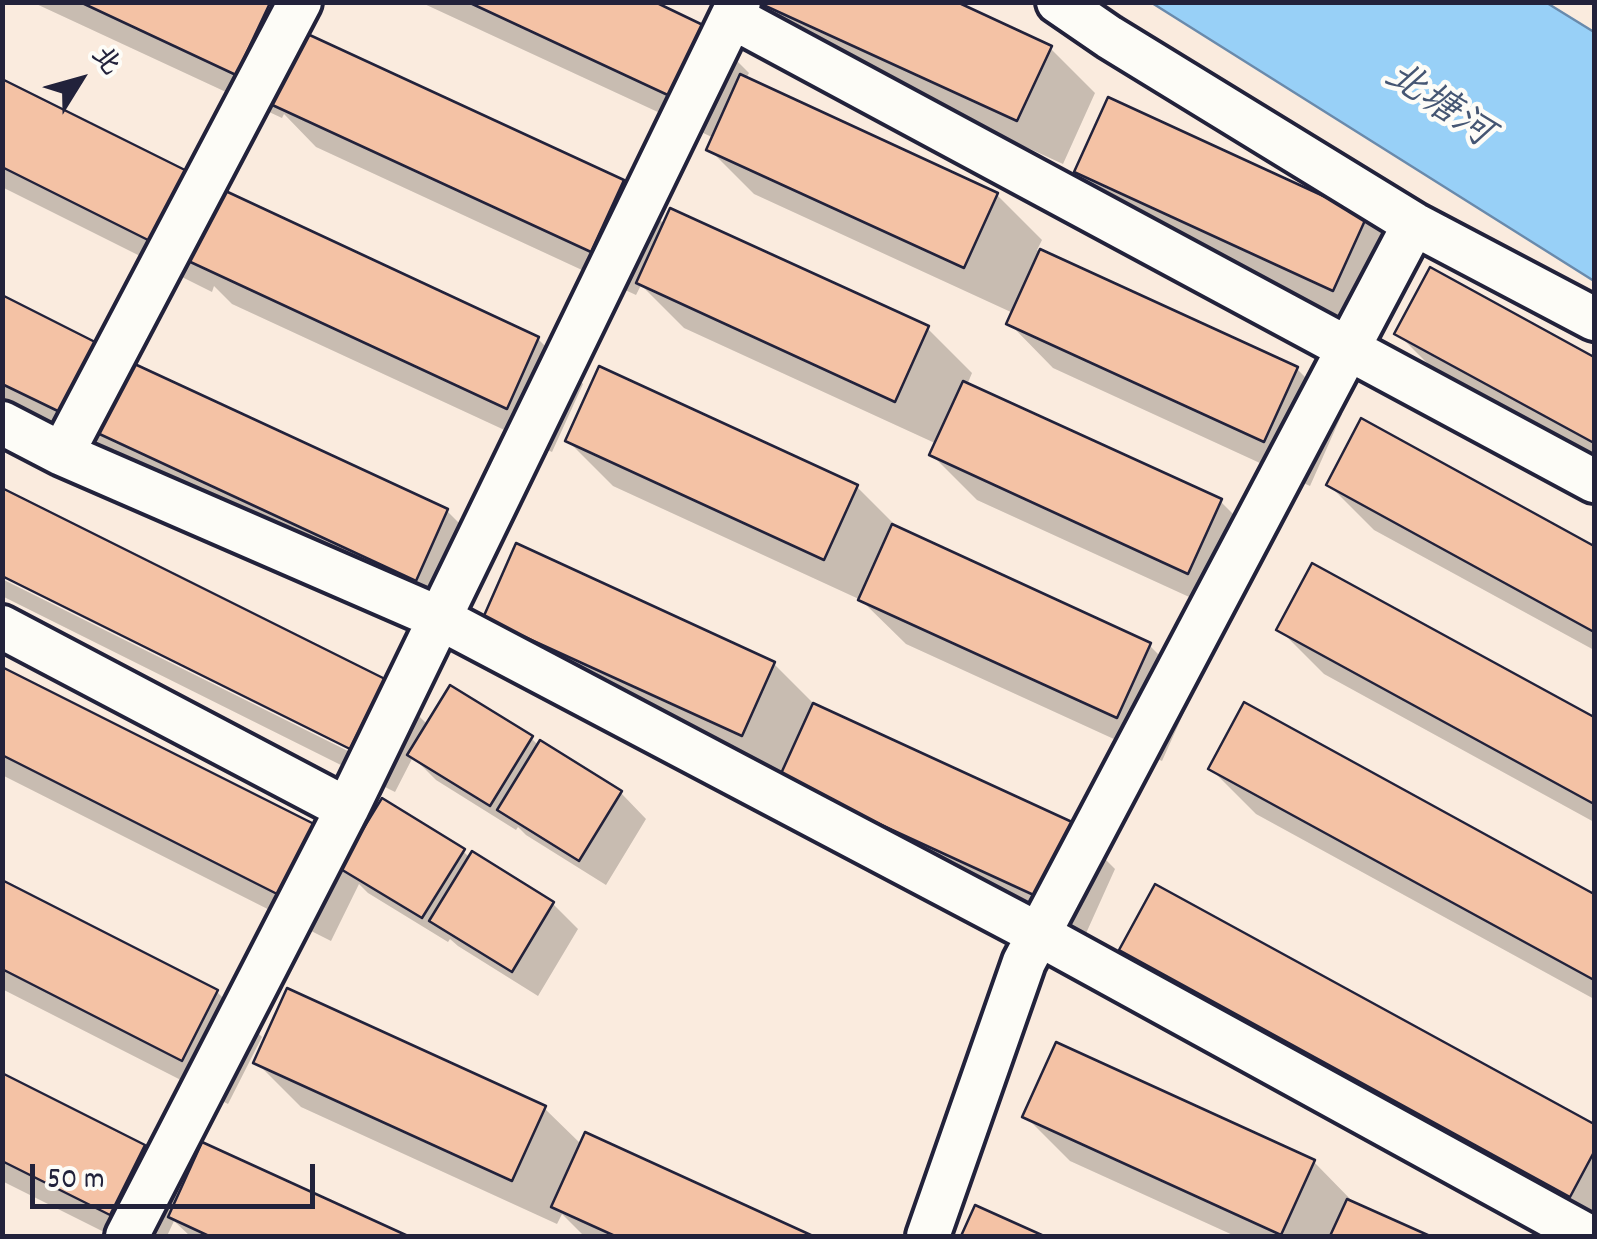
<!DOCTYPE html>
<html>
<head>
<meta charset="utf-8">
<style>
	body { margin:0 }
	#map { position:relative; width:1597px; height:1239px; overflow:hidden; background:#faebde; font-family:Dekko,"LXGW WenKai TC",sans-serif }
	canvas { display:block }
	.frame { position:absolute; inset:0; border:5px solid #22223b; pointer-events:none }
	.north { position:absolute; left:30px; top:30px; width:100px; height:100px; -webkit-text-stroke:8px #fdfcf7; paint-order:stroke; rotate:53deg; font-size:28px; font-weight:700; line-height:40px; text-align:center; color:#22223b }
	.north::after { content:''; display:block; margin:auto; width:35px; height:45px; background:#22223b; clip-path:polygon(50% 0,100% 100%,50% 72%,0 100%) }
	.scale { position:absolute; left:30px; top:1164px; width:285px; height:45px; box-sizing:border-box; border:5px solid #22223b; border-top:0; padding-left:12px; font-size:30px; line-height:35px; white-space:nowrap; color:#22223b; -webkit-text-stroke:8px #fdfcf7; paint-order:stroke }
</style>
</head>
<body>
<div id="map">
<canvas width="1597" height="1239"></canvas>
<div class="frame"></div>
<div class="north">北</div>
<div class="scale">50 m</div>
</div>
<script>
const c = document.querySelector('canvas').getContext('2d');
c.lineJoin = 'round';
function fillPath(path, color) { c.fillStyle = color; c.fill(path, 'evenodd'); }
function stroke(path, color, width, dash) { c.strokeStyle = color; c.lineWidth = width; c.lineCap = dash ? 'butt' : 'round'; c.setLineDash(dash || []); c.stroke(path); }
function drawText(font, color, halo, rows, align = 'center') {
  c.font = font + ' Dekko,"LXGW WenKai TC",sans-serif'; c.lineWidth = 9; c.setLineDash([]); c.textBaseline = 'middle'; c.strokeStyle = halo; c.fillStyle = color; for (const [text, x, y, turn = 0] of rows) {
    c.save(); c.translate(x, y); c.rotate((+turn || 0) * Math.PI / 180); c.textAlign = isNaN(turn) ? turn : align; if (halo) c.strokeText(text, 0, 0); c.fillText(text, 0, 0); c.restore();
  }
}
const water = new Path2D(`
	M 1152,3 L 1547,3 L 1594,32 L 1594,281 Z`);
const shadow = new Path2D(`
	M 32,2 L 262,2 L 268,5 L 300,37 L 622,182 L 665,225 L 927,328 L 972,373 L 967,385 L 1220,501 L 1265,546 L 1233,617 L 977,500 L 932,455 L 937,444 L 684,328 L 641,285 L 636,295 L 316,147 L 284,114 L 282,118 Z
	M 420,2 L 650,2 L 704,28 L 749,73 L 745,80 L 997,195 L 1042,240 L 1037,250 L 1297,369 L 1342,414 L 1310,486 L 1053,368 L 1009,323 L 1013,313 L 754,194 L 709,149 L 714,138 Z
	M 762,2 L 951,2 L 1050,48 L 1095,93 L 1063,164 L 807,47 Z
	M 2,81 L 200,180 L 538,339 L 583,384 L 552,452 L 232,304 L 214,286 L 212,292 L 2,187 Z
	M 1077,172 L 1366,218 L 1411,263 L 1378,334 L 1122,217 Z
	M 1431,270 L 1594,359 L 1594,461 L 1442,378 L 1397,333 Z
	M 2,298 L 127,363 L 447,511 L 492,556 L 461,624 L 141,476 L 114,449 L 109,458 L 2,404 Z
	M 1362,422 L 1594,548 L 1594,650 L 1374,530 L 1329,485 Z
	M 568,441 L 857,487 L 901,531 L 1149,645 L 1194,690 L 1162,761 L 906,644 L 861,600 L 613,486 Z
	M 1313,566 L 1594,720 L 1594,822 L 1324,674 L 1279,629 Z
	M 2,573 L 383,681 L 428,725 L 531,738 L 539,746 L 621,793 L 646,819 L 606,885 L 526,835 L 518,827 L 516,830 L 436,780 L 413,757 L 395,792 L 2,596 L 2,579 L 360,757 L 362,753 Z
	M 485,618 L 774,664 L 819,709 L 1070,824 L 1115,869 L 1083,940 L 530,663 Z
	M 2,670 L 348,858 L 463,851 L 470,858 L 553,904 L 578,929 L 538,996 L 458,946 L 450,939 L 448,942 L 368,893 L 359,884 L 331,941 L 2,775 Z
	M 1245,706 L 1594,897 L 1594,999 L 1256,814 L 1211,769 Z
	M 2,883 L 217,992 L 262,1037 L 228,1104 L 2,989 Z
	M 1156,888 L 1594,1127 L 1594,1229 L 1167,995 L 1122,950 Z
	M 256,1062 L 544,1108 L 582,1145 L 586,1135 L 807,1236 L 584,1236 L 562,1214 L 557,1224 L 301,1107 Z
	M 2,1075 L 144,1147 L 184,1187 L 203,1145 L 402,1236 L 190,1236 L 174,1221 L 167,1236 L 112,1236 L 2,1181 Z
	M 1025,1116 L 1314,1162 L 1357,1206 L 1424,1236 L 1235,1236 L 1070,1161 Z`);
const building = new Path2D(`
	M 80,2 L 268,2 L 270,3 L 236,75 Z
	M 468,2 L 655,2 L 705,26 L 672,97 Z
	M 957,2 L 1052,46 L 1017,121 L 759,3 Z
	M 301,31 L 624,180 L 591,252 L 268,103 Z
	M 740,74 L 998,193 L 964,268 L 706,150 Z
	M 2,79 L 201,178 L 166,249 L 2,167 Z
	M 1108,97 L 1367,216 L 1333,291 L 1074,172 Z
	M 217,187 L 539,337 L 507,409 L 184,259 Z
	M 670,208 L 929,326 L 895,402 L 636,283 Z
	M 1040,249 L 1298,367 L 1264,442 L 1006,324 Z
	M 1430,267 L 1594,357 L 1594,443 L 1394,334 Z
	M 2,295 L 99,344 L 64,414 L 2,384 Z
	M 126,360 L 448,509 L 416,581 L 93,431 Z
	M 599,366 L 858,485 L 824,560 L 565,441 Z
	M 963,381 L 1222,499 L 1188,574 L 929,455 Z
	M 1361,418 L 1594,546 L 1594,632 L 1326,485 Z
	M 2,488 L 385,679 L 350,749 L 2,576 Z
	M 892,524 L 1151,643 L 1117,718 L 858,600 Z
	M 516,543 L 775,662 L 742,736 L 483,618 Z
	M 1312,563 L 1594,717 L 1594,804 L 1276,630 Z
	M 2,667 L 320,827 L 285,898 L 2,755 Z
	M 450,685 L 533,736 L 490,806 L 407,755 Z
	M 1244,702 L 1594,894 L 1594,980 L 1208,769 Z
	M 813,703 L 1072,822 L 1038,897 L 779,778 Z
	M 540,740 L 622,791 L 579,861 L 497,810 Z
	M 382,798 L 465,849 L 422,918 L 339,868 Z
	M 472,851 L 554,902 L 512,972 L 429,921 Z
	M 2,880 L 218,990 L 182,1061 L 2,969 Z
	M 1155,884 L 1594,1124 L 1594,1152 L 1570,1197 L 1119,950 Z
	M 287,988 L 546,1106 L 512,1181 L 253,1063 Z
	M 1056,1042 L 1315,1160 L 1281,1235 L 1022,1117 Z
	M 2,1073 L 145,1145 L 110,1215 L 2,1161 Z
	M 585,1132 L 813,1236 L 615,1236 L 551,1207 Z
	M 202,1142 L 408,1236 L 209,1236 L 168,1217 Z
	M 1347,1199 L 1430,1236 L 1330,1236 Z
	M 975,1205 L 1044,1236 L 961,1236 Z`);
const minor = new Path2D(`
	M 1058,2 L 1109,37 L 1414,224 L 1594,319
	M 732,17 L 1594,481
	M 2,423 L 62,454 L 439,618 L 1038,934 L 1588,1236
	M 62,454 L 300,2
	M 2,627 L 347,809
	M 127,1236 L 347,809 L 739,2
	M 928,1236 L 1024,962 L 1414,224`);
const waterNames = [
	["北塘河",1436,108,34]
];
fillPath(water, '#98d0f7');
stroke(water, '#698aac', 2.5);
fillPath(shadow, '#0003');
fillPath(building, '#f4c2a5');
stroke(building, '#22223b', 2.5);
stroke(minor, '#22223b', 50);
stroke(minor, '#fdfcf7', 42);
drawText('italic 40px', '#455673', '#fdfcf7', waterNames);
</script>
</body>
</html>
